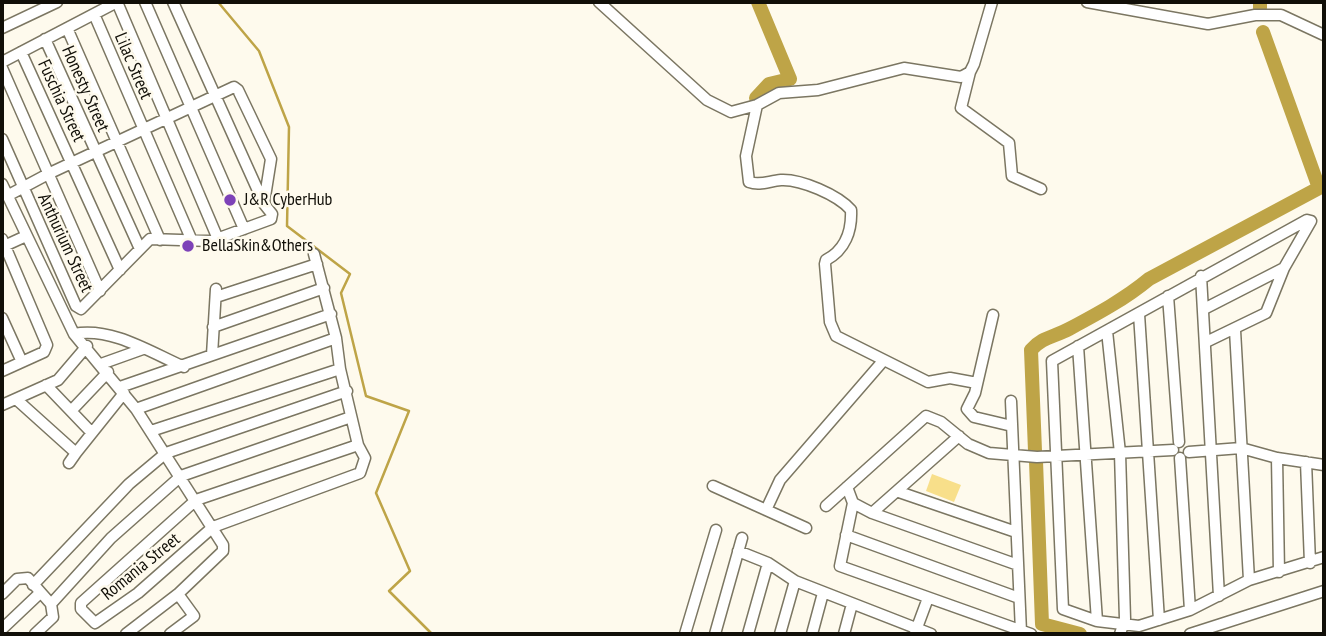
<!DOCTYPE html>
<html>
<head>
<meta charset="utf-8">
<style>
	body { margin:0 }
	#map { position:relative; width:1326px; height:636px; overflow:hidden; background:#fefaed; font-family:"PT Sans Narrow",sans-serif }
	canvas { display:block }
	.frame { position:absolute; inset:0; border:4px solid #110f08; pointer-events:none }
</style>
</head>
<body>
<div id="map">
<canvas width="1326" height="636"></canvas>
<div class="frame"></div>
</div>
<script>
const c = document.querySelector('canvas').getContext('2d');
c.lineJoin = 'round';
function fillPath(path, color) { c.fillStyle = color; c.fill(path, 'evenodd'); }
function stroke(path, color, width, dash) { c.strokeStyle = color; c.lineWidth = width; c.lineCap = dash ? 'butt' : 'round'; c.setLineDash(dash || []); c.stroke(path); }
function drawText(font, color, halo, rows, align = 'center') {
  c.font = font + ' "PT Sans Narrow",sans-serif'; c.lineWidth = 5; c.setLineDash([]); c.textBaseline = 'middle'; c.strokeStyle = halo; c.fillStyle = color; for (const [text, x, y, turn = 0] of rows) {
    c.save(); c.translate(x, y); c.rotate((+turn || 0) * Math.PI / 180); c.textAlign = isNaN(turn) ? turn : align; if (halo) c.strokeText(text, 0, 0); c.fillText(text, 0, 0); c.restore();
  }
}
const green = new Path2D(`
	M 932,474 L 961,485 L 954,502 L 926,491 Z`);
const stream = new Path2D(`
	M 218,2 L 259,51 L 289,127 L 287,226 L 350,274 L 341,293 L 366,396 L 409,411 L 376,493 L 410,571 L 389,591 L 432,634`);
const river = new Path2D(`
	M 1260,8 L 1260,2
	M 756,98 L 769,84 L 790,79 L 758,2
	M 1035,451 L 1031,350 C 1042,337 1054,337 1069,329 C 1097,314 1125,299 1149,279 L 1319,188 L 1263,32
	M 1036,461 L 1042,624 L 1080,634`);
const minor = new Path2D(`
	M 117,2 L 218,239
	M 145,2 L 244,229
	M 599,2 L 707,100 L 731,112 L 757,105 L 779,93 L 818,90 L 904,68 L 961,77 L 970,72 L 974,64 L 992,2
	M 1087,2 L 1208,24 L 1255,15 L 1281,15 L 1324,35
	M 94,14 L 192,241
	M 2,28 L 57,2
	M 67,28 L 160,240
	M 45,39 L 140,249
	M 21,52 L 120,270
	M 2,62 L 117,2
	M 2,68 L 100,291
	M 970,72 L 961,108 L 1009,143 L 1012,176 L 1041,189
	M 757,105 L 746,156 L 749,182 C 760,186 769,181 781,180 C 801,179 838,195 851,210 C 852,231 845,250 826,260 L 825,264 L 830,322 L 836,336 L 928,382 L 950,378 L 977,383
	M 2,139 L 76,306 L 81,309 L 150,239 L 211,241 L 271,219 L 272,214 L 264,204 L 173,2
	M 2,184 L 74,334 L 136,409 L 223,545 L 223,551 L 178,594 L 126,634
	M 7,196 L 50,173 L 234,87 L 238,90 L 271,159 L 264,203
	M 2,239 L 47,345 L 44,352 L 2,371
	M 2,247 L 26,236
	M 314,254 L 336,338 L 340,369 L 358,445 L 196,500 L 81,603 L 81,609 L 95,623 L 138,593 L 213,527 L 360,473 L 365,458 L 358,445
	M 1201,276 L 1219,596
	M 1168,296 L 1179,442
	M 216,297 L 317,264
	M 1204,309 L 1284,268
	M 1139,314 L 1159,620
	M 993,315 L 975,393 L 967,409 L 974,417 L 1012,426
	M 2,318 L 22,362
	M 213,327 L 324,288
	M 1235,330 L 1249,580
	M 1107,331 L 1120,453 L 1125,619 L 1120,634
	M 74,334 C 112,327 150,352 184,367
	M 1206,342 L 1266,313 L 1284,268 L 1311,221 L 1307,220 L 1052,361 L 1063,609 L 1097,621 L 1139,626 L 1190,610 L 1249,580 L 1324,557
	M 1078,346 L 1097,621
	M 212,355 L 216,289
	M 101,364 L 143,349
	M 46,385 L 92,433
	M 120,387 L 331,314
	M 16,399 L 76,453 L 124,393
	M 1011,401 L 1021,632
	M 2,405 L 58,380 L 87,346
	M 136,409 L 336,338
	M 71,411 L 108,372
	M 151,431 L 340,369
	M 1189,452 L 1241,448 L 1277,458 L 1324,465
	M 1180,458 L 1190,610
	M 1277,458 L 1279,572
	M 1306,462 L 1310,563
	M 69,463 L 76,453
	M 713,486 L 806,528
	M 847,487 L 853,503 L 840,566 L 1031,634
	M 899,492 L 1016,532
	M 853,503 L 872,513 L 1018,565
	M 826,506 L 926,416 L 941,422 L 968,444 L 989,453 L 1037,457 L 1173,450
	M 766,510 L 780,480 L 883,361
	M 872,513 L 959,436
	M 846,535 L 1019,598
	M 738,551 L 768,563 L 795,581 L 931,634
	M 33,585 L 129,484 L 166,453 L 347,391
	M 2,594 L 17,579 L 28,578 L 51,604 L 53,617 L 35,634
	M 51,604 L 111,538 L 181,476 L 351,417
	M 2,629 L 40,593
	M 915,633 L 928,598
	M 170,634 L 194,616 L 178,594
	M 685,634 L 716,530
	M 715,634 L 742,538
	M 748,634 L 768,563
	M 780,634 L 795,581
	M 812,634 L 823,593
	M 844,634 L 852,604
	M 1190,634 L 1324,591`);
const markers = [
	[230,200,7,"#7d42b8"],
	[188,246,7,"#7d42b8"]
];
const streetNames = [
	["Lilac Street",133,66,67],
	["Honesty Street",85,89,66],
	["Fuschia Street",61,101,65],
	["Anthurium Street",65,243,65],
	["Romania Street",141,567,-39]
];
const poiNames = [
	["J&R CyberHub",244,200],
	["BellaSkin&Others",202,246]
];
fillPath(green, '#f8df8a');
stroke(stream, '#bea447', 2.5);
stroke(river, '#bea447', 14);
stroke(minor, '#7b7662', 13);
stroke(minor, '#fff', 10);
for (const [x, y, r, color] of markers) { const dot = new Path2D(); dot.arc(x, y, r, 0, 2 * Math.PI); c.fillStyle = color; c.fill(dot); stroke(dot, '#fefaed', 2.5); }
drawText('18px', '#110f08', '#fefaed', streetNames);
drawText('18px', '#110f08', '#fefaed', poiNames, 'left');
</script>
</body>
</html>
